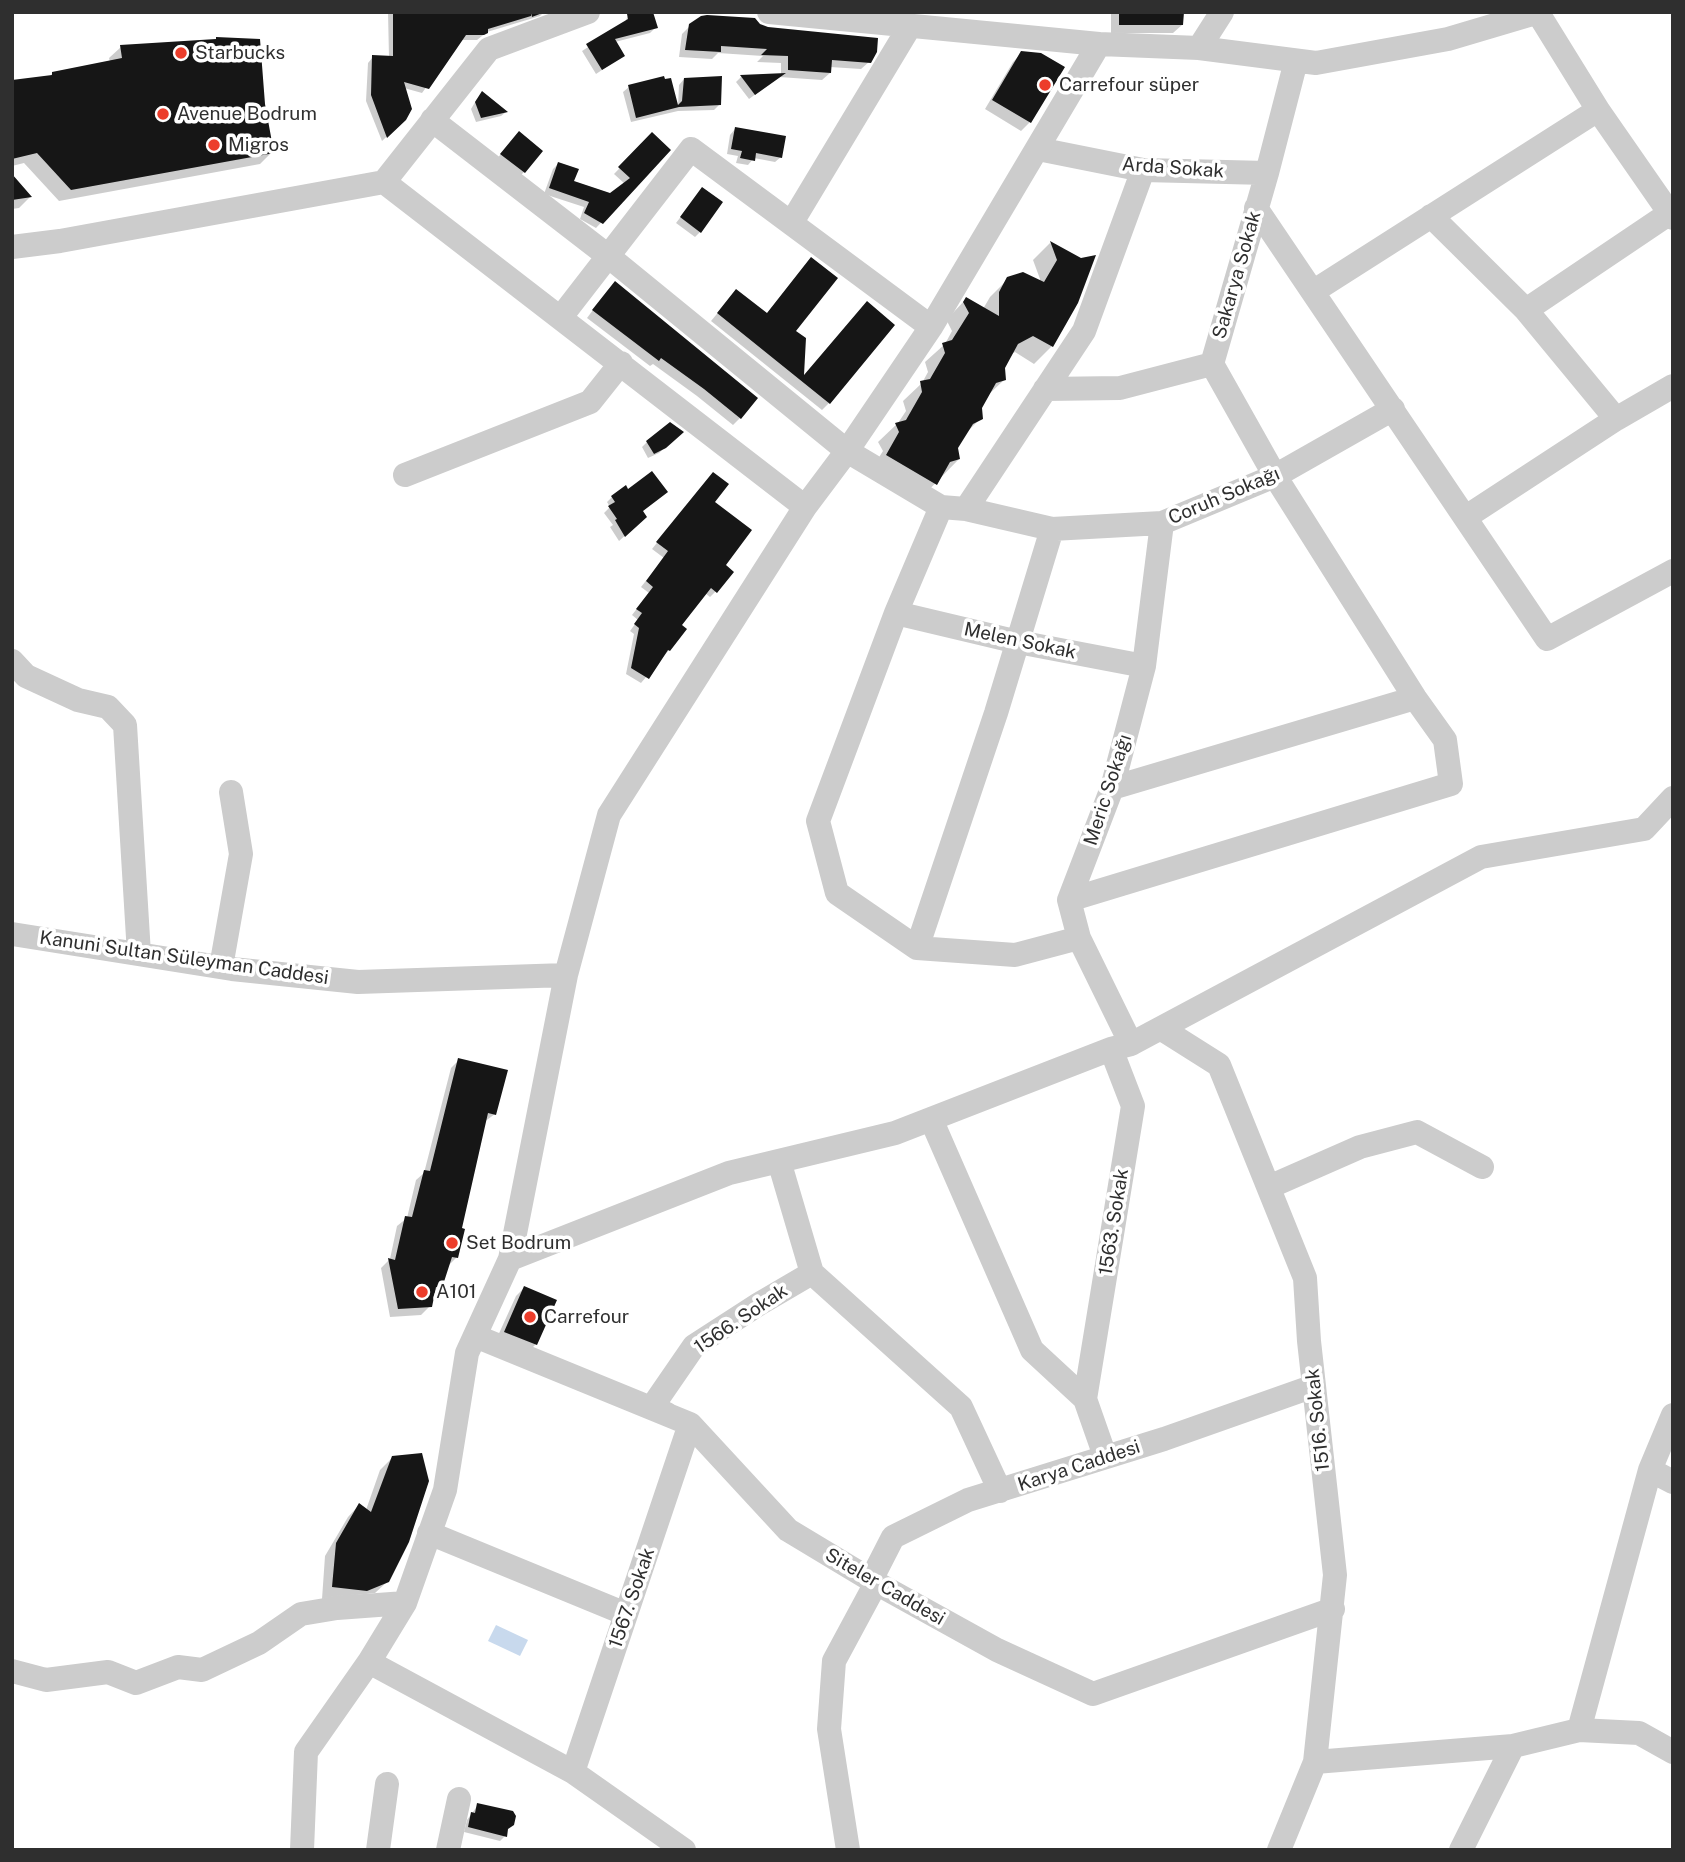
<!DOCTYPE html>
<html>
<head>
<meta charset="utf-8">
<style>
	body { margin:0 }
	#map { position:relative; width:1685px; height:1862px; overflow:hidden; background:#fff; font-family:"Public Sans",sans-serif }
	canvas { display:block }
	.frame { position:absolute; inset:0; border:14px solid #2f2f2f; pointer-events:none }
</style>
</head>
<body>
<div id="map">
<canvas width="1685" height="1862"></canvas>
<div class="frame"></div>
</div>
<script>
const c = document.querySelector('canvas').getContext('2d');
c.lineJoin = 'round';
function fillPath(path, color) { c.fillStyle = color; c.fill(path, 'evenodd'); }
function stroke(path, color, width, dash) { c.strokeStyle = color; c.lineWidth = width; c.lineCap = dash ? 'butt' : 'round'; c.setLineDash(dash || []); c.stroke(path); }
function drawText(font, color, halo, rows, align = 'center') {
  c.font = font + ' "Public Sans",sans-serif'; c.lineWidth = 7; c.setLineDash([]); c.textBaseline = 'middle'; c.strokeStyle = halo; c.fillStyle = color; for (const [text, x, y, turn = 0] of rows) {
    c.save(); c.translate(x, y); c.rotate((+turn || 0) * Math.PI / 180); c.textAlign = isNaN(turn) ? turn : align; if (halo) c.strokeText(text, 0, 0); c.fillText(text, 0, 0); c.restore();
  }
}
const water = new Path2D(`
	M 496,1625 L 528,1640 L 520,1656 L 488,1641 Z`);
const shadow = new Path2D(`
	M 388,12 L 544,12 L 540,16 L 487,32 L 477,40 L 461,40 L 422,93 L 404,88 L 405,119 L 382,141 L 366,101 L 368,63 L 373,57 L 389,58 Z
	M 1111,12 L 1182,12 L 1182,25 L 1173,33 L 1111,33 Z
	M 628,16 L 656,27 L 650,33 L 615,42 L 623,56 L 596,74 L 582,51 L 624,24 Z
	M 759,25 L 869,62 L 861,69 L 830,67 L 830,73 L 822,80 L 779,77 L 749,99 L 736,82 L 741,77 L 781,75 L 781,63 L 757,62 L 763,56 L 718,53 L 712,59 L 679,57 L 682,34 L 690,26 Z
	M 121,47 L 263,105 L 272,152 L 260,164 L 59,201 L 24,163 L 12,166 L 12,82 L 49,77 L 52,74 L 110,62 L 109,58 Z
	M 1022,53 L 1062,68 L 1030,122 L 1021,131 L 985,109 L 1013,62 Z
	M 684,79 L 720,104 L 714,110 L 678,111 L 631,122 L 623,92 L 629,87 L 678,107 L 679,85 Z
	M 477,99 L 506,112 L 501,116 L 476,122 L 471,109 Z
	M 735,129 L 781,157 L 775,162 L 754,158 L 748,165 L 736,163 L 738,156 L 727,154 L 730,135 Z
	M 652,135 L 669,150 L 596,228 L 580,219 L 584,207 L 544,194 L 553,169 L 558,164 L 572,182 L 610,195 L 625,184 L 614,174 Z
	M 513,139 L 524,172 L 519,177 L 496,160 Z
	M 12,177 L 30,197 L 19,208 L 12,209 Z
	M 702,189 L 700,232 L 695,237 L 676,223 Z
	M 1050,243 L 1080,260 L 1077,302 L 1052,346 L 1034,364 L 1015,352 L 1010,355 L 1003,368 L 1004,380 L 986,397 L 980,407 L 981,418 L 963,436 L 957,448 L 959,459 L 918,501 L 869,473 L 883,451 L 878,442 L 898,423 L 906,411 L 903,401 L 922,383 L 928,372 L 925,362 L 945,344 L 952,331 L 947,321 L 949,317 L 966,299 L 983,309 L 990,297 L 1008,279 L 1039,282 L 1040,279 L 1033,260 Z
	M 608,290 L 740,418 L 733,425 L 697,396 L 653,364 L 650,366 L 587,318 Z
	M 736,291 L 766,315 L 794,331 L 802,378 L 829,403 L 822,410 L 711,321 Z
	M 681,432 L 659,453 L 648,458 L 642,447 L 647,442 Z
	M 707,480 L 723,566 L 716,591 L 710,597 L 705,593 L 680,625 L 669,650 L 641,683 L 626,674 L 634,634 L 630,631 L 638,620 L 632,615 L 649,593 L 641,587 L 664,558 L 652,549 Z
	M 612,497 L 642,511 L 640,522 L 619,541 L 610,527 L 613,525 L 604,513 L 610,507 L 607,502 Z
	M 459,1060 L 495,1114 L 484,1122 L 460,1229 L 456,1258 L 448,1266 L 440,1287 L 432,1295 L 430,1306 L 421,1315 L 390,1317 L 381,1268 L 390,1259 L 397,1226 L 407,1218 L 416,1180 L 424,1173 L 451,1068 Z
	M 524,1288 L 536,1344 L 527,1353 L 496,1340 L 516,1296 Z
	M 392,1458 L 388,1581 L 375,1593 L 322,1599 L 325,1556 L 348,1517 L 359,1505 L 366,1510 L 380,1470 Z
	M 478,1805 L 505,1836 L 500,1841 L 464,1832 L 467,1820 Z`);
const building = new Path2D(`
	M 393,12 L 545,12 L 532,17 L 531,13 L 531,16 L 488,29 L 488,33 L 484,35 L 466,35 L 429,89 L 404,82 L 412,109 L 406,120 L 387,138 L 371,95 L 372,55 L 393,56 Z
	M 636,12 L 653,12 L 658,28 L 615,39 L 625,56 L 602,70 L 586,44 L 628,19 L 627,14 Z
	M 1119,12 L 1184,12 L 1183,25 L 1119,25 Z
	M 707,15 L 755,18 L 760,24 L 768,27 L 878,38 L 877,52 L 871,63 L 832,60 L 831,73 L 788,70 L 788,56 L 761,55 L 767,49 L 721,46 L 721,52 L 685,50 L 689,24 L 701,16 Z
	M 216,37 L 260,39 L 265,104 L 274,153 L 71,190 L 37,153 L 12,159 L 12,80 L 52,75 L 52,72 L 122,58 L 120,45 L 216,39 Z
	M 1021,51 L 1041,53 L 1065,67 L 1031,123 L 992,100 Z
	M 786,73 L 755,95 L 740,75 Z
	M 664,76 L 665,79 L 671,78 L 678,105 L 682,101 L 684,78 L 722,76 L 721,105 L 679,107 L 636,118 L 628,85 Z
	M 482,91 L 508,112 L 481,118 L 475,102 Z
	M 735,127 L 786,136 L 782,158 L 756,153 L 755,161 L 740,158 L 742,151 L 731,149 Z
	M 519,131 L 543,151 L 525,173 L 500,154 Z
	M 652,132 L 671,150 L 603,224 L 584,213 L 589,202 L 549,188 L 558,162 L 579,169 L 574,181 L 610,193 L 630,178 L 618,167 Z
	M 12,174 L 32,197 L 12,200 Z
	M 702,187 L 723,202 L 701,233 L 680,217 Z
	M 1050,241 L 1081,258 L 1096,255 L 1078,303 L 1053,347 L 1033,336 L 1018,344 L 1005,368 L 1006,380 L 996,383 L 982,408 L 983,419 L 973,424 L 958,448 L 960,459 L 950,462 L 937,485 L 886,455 L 899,432 L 895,423 L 906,420 L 922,392 L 920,381 L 930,379 L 945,353 L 942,343 L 952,340 L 969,313 L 963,302 L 966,297 L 999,316 L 999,292 L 1007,277 L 1023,272 L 1044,282 L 1057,260 Z
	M 811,257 L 838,278 L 796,331 L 806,338 L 804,375 L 867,301 L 895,325 L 830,404 L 717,313 L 736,289 L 767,313 Z
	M 615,281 L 758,398 L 741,419 L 704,389 L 661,358 L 659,361 L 592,310 Z
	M 670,422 L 684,432 L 666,448 L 654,454 L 646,441 Z
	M 652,471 L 668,492 L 643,511 L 647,517 L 625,537 L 615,520 L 617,519 L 608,506 L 615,502 L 611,496 L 626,485 L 628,489 Z
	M 713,472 L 729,484 L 715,502 L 752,530 L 726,565 L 734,572 L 717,593 L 711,588 L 682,625 L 687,629 L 670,651 L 668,650 L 649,679 L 631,668 L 639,628 L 634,624 L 642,613 L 636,609 L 653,587 L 646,581 L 668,551 L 656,542 Z
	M 458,1058 L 508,1070 L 496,1115 L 488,1113 L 462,1228 L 465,1229 L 458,1258 L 452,1257 L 442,1288 L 436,1287 L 432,1307 L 398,1309 L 388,1258 L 395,1260 L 405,1216 L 412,1217 L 424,1170 L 430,1171 Z
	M 524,1286 L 557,1300 L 537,1345 L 504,1332 Z
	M 422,1453 L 429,1481 L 409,1542 L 389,1582 L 367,1591 L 332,1587 L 336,1543 L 359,1503 L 371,1512 L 392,1456 Z
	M 477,1803 L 513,1811 L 516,1816 L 514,1825 L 508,1829 L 507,1837 L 468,1827 L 471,1812 L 475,1813 Z`);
const minor = new Path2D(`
	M 769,12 L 1099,44
	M 1199,48 L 1316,63 L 1448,39 L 1539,12
	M 1598,110 L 1673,218
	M 432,120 L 608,256 L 847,451 L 941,507 L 966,509 L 1052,529 L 1162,523 L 1275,476 L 1393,409
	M 1038,149 L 1143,170 L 1267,173
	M 384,182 L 805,507
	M 1256,208 L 1547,639 L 1673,571
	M 1431,216 L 1526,310 L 1670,213
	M 792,222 L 910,26
	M 12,247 L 60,241 L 384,182 L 489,49 L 588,12
	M 1314,291 L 1598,110 L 1538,13
	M 561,317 L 691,149 L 931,327
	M 1045,389 L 1120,388 L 1212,364
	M 1616,419 L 1673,386
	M 405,475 L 590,402 L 621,363
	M 941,507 L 896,613 L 818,821 L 837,893 L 917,948 L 1015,955 L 1079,938
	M 966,509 L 1084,331 L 1143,170
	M 1466,517 L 1616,419 L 1526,310
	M 896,613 L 1018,642 L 1144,666
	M 12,661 L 26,676 L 78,700 L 108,707 L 125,725 L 139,954
	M 1112,788 L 1415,698
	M 1069,900 L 1451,784 L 1445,740 L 1415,698 L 1275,476 L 1212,364 L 1267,173 L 1296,61
	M 12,934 L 232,969 L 358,982 L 566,975
	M 917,948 L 996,713 L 1052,529
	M 221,967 L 241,854 L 231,792
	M 1162,1029 L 1219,1065 L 1305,1278 L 1309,1341 L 1335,1575 L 1315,1762 L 1279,1850
	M 1131,1044 L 1079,938 L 1069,900 L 1112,788 L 1144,666 L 1162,523
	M 931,1119 L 1032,1350 L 1085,1399 L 1105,1456
	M 779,1161 L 812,1273 L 961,1407 L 1000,1491
	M 1269,1187 L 1360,1147 L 1417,1132 L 1482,1167
	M 510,1259 L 729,1173 L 895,1133 L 1111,1049 L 1131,1044 L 1481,857 L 1644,829 L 1673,798
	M 475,1336 L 690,1424 L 788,1530 L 876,1583 L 997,1650 L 1093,1694 L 1333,1609
	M 1085,1399 L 1133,1106 L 1111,1049
	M 667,1414 L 652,1407 L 694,1346 L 759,1304 L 812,1273
	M 1650,1470 L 1673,1482
	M 429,1533 L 626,1614
	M 871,1580 L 893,1537 L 968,1500 L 1164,1439 L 1314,1386
	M 369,1662 L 573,1772 L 684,1850
	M 12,1671 L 46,1680 L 108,1672 L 136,1683 L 178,1667 L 202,1670 L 259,1643 L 301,1614 L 337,1608 L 405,1603
	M 1579,1730 L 1650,1470 L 1673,1415
	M 1315,1762 L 1513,1746 L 1579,1730 L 1639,1733 L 1673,1752
	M 573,1772 L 690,1424
	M 302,1850 L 306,1752 L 369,1662 L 405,1603 L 445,1490 L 467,1353 L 510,1259 L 566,975 L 609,815 L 805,507 L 847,451 L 931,327 L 1099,44 L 1199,48 L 1222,12
	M 378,1850 L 387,1784
	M 448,1850 L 459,1799
	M 848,1850 L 829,1729 L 834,1661 L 876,1583
	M 1461,1850 L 1513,1746`);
const markers = [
	[181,53,7,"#ec3d2b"],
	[1045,85,7,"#ec3d2b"],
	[163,114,7,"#ec3d2b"],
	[214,145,7,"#ec3d2b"],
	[452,1243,7,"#ec3d2b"],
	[422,1292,7,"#ec3d2b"],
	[530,1317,7,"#ec3d2b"]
];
const poiNames = [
	["Starbucks",195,53],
	["Carrefour süper",1059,85],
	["Avenue Bodrum",177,114],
	["Migros",228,145],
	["Set Bodrum",466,1243],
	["A101",436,1292],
	["Carrefour",544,1317]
];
const streetNames = [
	["Arda Sokak",1173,168,4],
	["Sakarya Sokak",1237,275,-74],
	["Coruh Sokağı",1224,496,-23],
	["Melen Sokak",1020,641,12],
	["Meric Sokağı",1108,790,-72],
	["Kanuni Sultan Süleyman Caddesi",184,958,8],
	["1563. Sokak",1114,1222,-81],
	["1566. Sokak",741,1319,-34],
	["1516. Sokak",1318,1420,-96],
	["Karya Caddesi",1079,1466,-18],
	["Siteler Caddesi",885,1587,30],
	["1567. Sokak",632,1598,-71]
];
fillPath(water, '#c8d9ed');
fillPath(shadow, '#0003');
fillPath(building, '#161616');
stroke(minor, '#ccc', 24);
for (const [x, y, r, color] of markers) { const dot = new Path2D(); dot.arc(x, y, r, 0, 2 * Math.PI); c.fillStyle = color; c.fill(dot); stroke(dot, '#fff', 2.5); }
drawText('19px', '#2f2f2f', '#fff', poiNames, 'left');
drawText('19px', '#2f2f2f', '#fff', streetNames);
</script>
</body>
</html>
